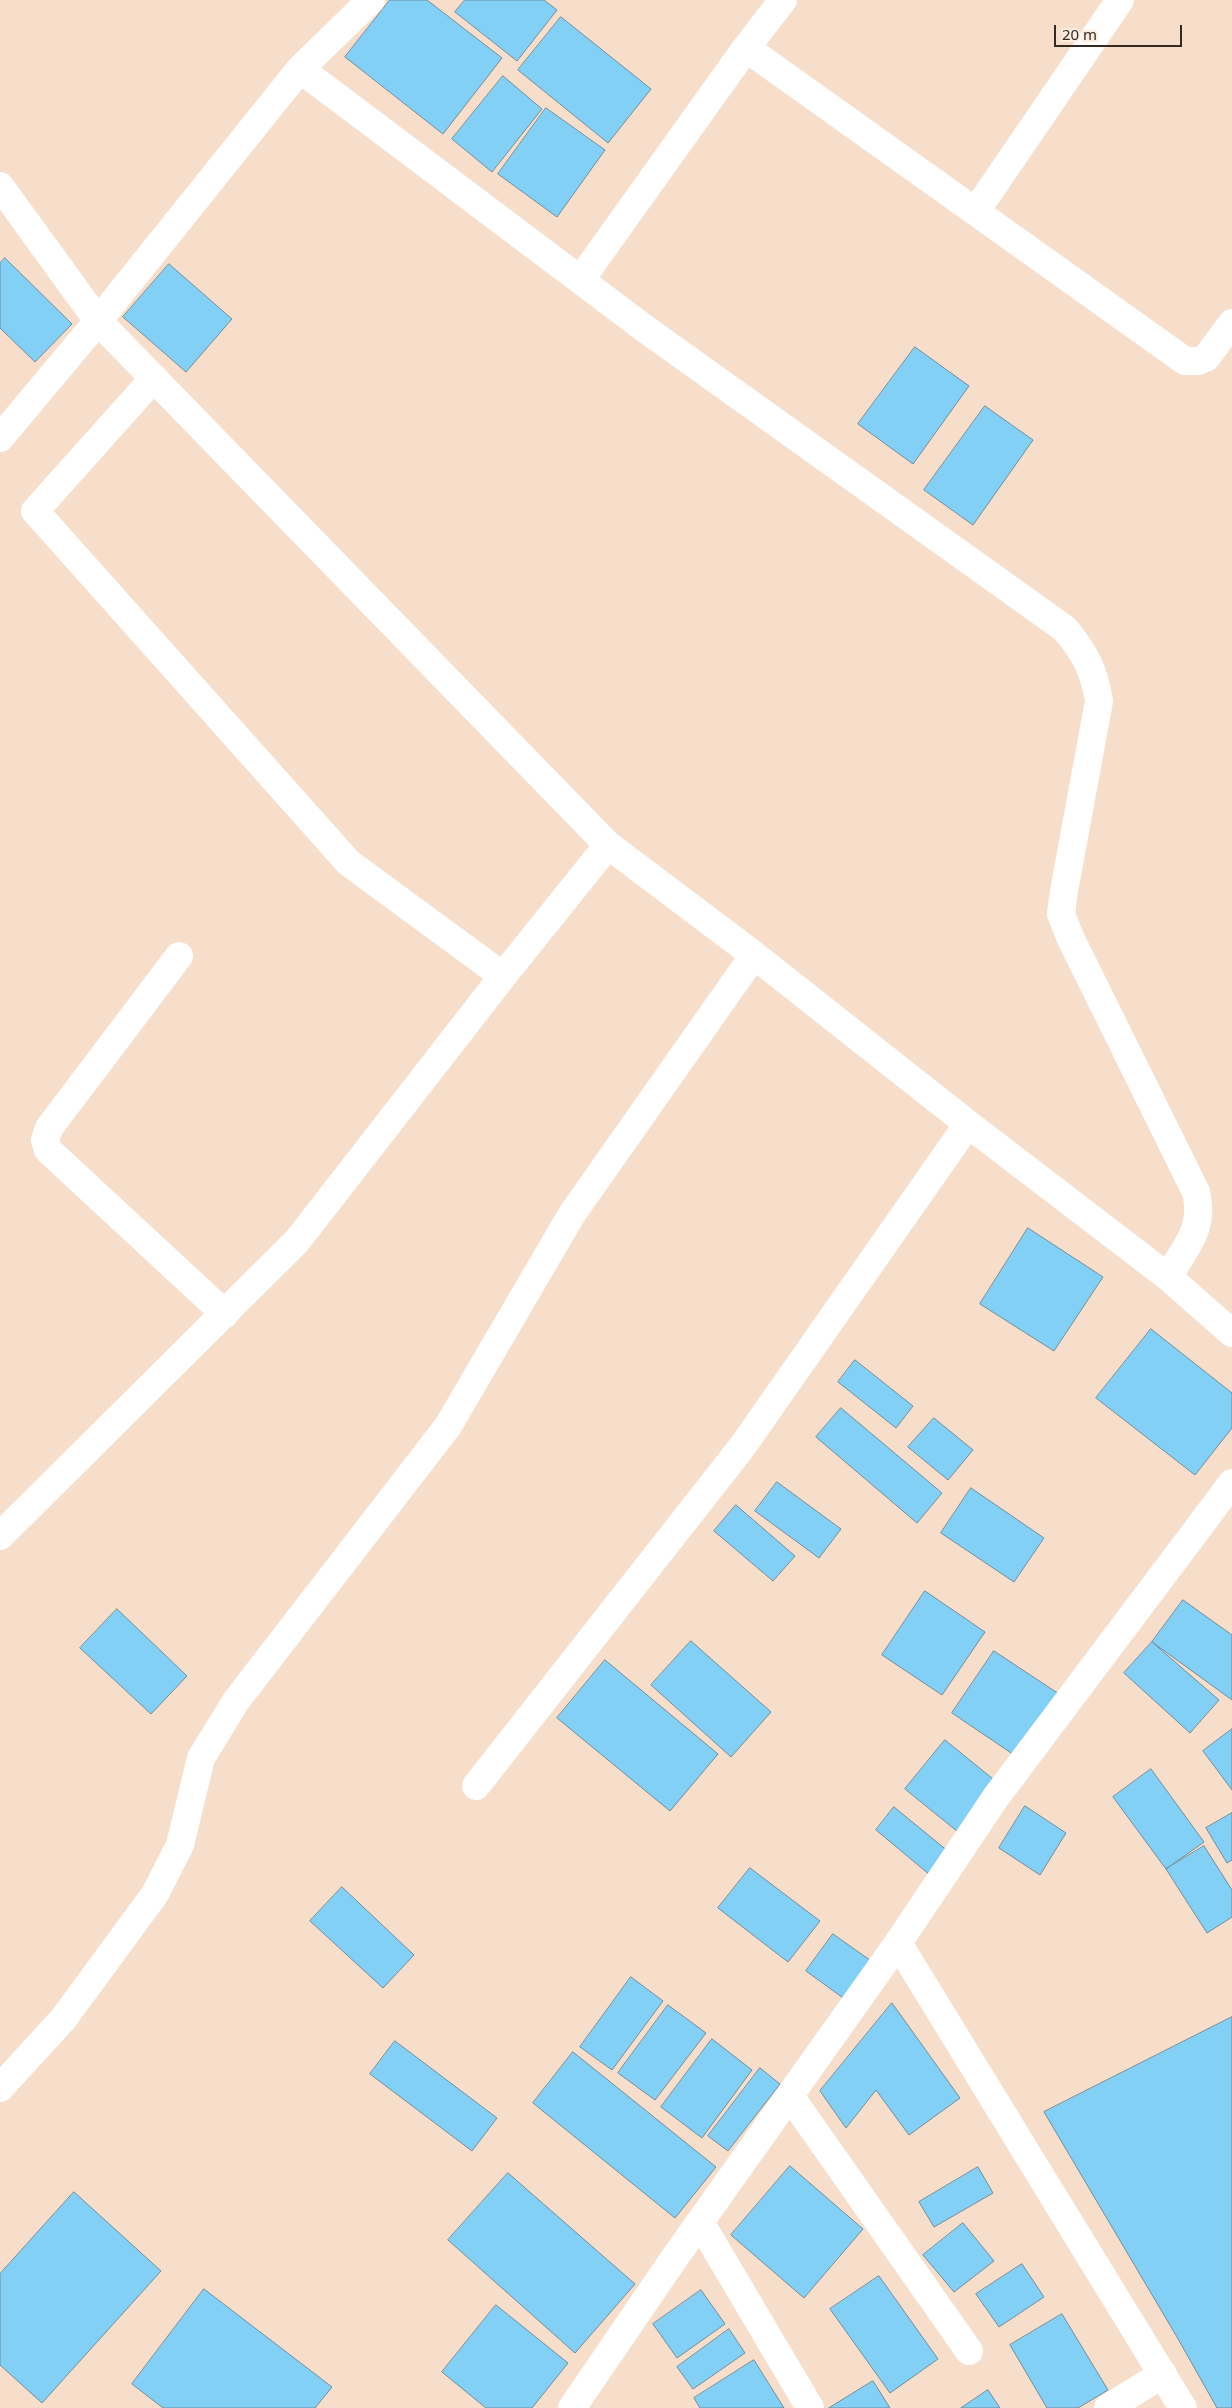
<!DOCTYPE html>
<html>
<head>
<meta charset="utf-8">
<style>
	body { margin:0 }
	#map { position:relative; width:1232px; height:2408px; overflow:hidden; background:#f6decb; font-family:"Noto Sans",sans-serif }
	canvas { display:block }
	.scale { position:absolute; left:1054px; top:25px; width:128px; height:22px; box-sizing:border-box; border:2px solid #332b23; border-top:0; padding-left:6px; font-size:15px; line-height:18px; white-space:nowrap; color:#332b23; -webkit-text-stroke:4px #fcede1; paint-order:stroke }
</style>
</head>
<body>
<div id="map">
<canvas width="1232" height="2408"></canvas>
<div class="scale">20 m</div>
</div>
<script>
const c = document.querySelector('canvas').getContext('2d');
c.lineJoin = 'round';
function fillPath(path, color) { c.fillStyle = color; c.fill(path, 'evenodd'); }
function stroke(path, color, width, dash) { c.strokeStyle = color; c.lineWidth = width; c.lineCap = dash ? 'butt' : 'round'; c.setLineDash(dash || []); c.stroke(path); }
const building = new Path2D(`
	M 390,0 L 427,0 L 502,58 L 443,134 L 345,57 Z
	M 465,0 L 544,0 L 557,10 L 517,61 L 455,12 Z
	M 561,17 L 651,89 L 608,143 L 518,70 Z
	M 503,76 L 542,109 L 492,172 L 452,139 Z
	M 546,108 L 605,150 L 557,217 L 498,174 Z
	M 5,258 L 72,324 L 35,362 L 0,328 L 0,263 Z
	M 169,264 L 232,319 L 186,372 L 123,317 Z
	M 915,347 L 969,386 L 913,464 L 858,424 Z
	M 985,406 L 1033,440 L 973,525 L 924,490 Z
	M 1028,1228 L 1103,1277 L 1054,1351 L 980,1304 Z
	M 1151,1329 L 1232,1393 L 1232,1428 L 1195,1475 L 1096,1398 Z
	M 855,1360 L 913,1406 L 896,1428 L 838,1382 Z
	M 841,1408 L 942,1493 L 917,1523 L 816,1437 Z
	M 934,1418 L 973,1450 L 948,1480 L 908,1447 Z
	M 777,1482 L 841,1529 L 819,1558 L 755,1511 Z
	M 971,1488 L 1044,1538 L 1014,1582 L 941,1533 Z
	M 736,1505 L 795,1556 L 773,1581 L 714,1531 Z
	M 925,1591 L 985,1632 L 942,1695 L 882,1655 Z
	M 1183,1600 L 1232,1635 L 1232,1700 L 1152,1642 Z
	M 117,1609 L 187,1676 L 151,1714 L 80,1648 Z
	M 691,1641 L 771,1712 L 731,1757 L 651,1685 Z
	M 1152,1642 L 1219,1700 L 1190,1733 L 1124,1673 Z
	M 994,1651 L 1062,1696 L 1020,1759 L 952,1713 Z
	M 605,1660 L 718,1754 L 670,1811 L 557,1718 Z
	M 1232,1729 L 1232,1790 L 1203,1751 Z
	M 945,1740 L 998,1783 L 958,1832 L 905,1789 Z
	M 1151,1769 L 1204,1842 L 1166,1869 L 1113,1797 Z
	M 1025,1806 L 1066,1833 L 1040,1875 L 999,1848 Z
	M 894,1807 L 949,1852 L 930,1875 L 876,1830 Z
	M 1232,1813 L 1232,1860 L 1227,1863 L 1206,1828 Z
	M 1204,1846 L 1232,1890 L 1232,1917 L 1207,1933 L 1166,1869 Z
	M 750,1868 L 820,1921 L 788,1962 L 718,1908 Z
	M 342,1887 L 414,1955 L 383,1988 L 310,1921 Z
	M 833,1934 L 877,1965 L 850,2003 L 806,1971 Z
	M 631,1977 L 663,2001 L 612,2070 L 580,2047 Z
	M 892,2003 L 960,2098 L 909,2135 L 876,2090 L 846,2128 L 820,2091 Z
	M 668,2005 L 706,2033 L 655,2100 L 618,2073 Z
	M 1232,2017 L 1232,2408 L 1217,2408 L 1177,2337 L 1044,2112 Z
	M 712,2039 L 752,2070 L 702,2138 L 661,2107 Z
	M 395,2041 L 497,2118 L 472,2151 L 370,2074 Z
	M 573,2052 L 716,2167 L 675,2218 L 533,2103 Z
	M 760,2068 L 780,2084 L 728,2151 L 708,2136 Z
	M 790,2166 L 863,2229 L 804,2298 L 731,2235 Z
	M 978,2167 L 993,2193 L 934,2227 L 919,2202 Z
	M 508,2173 L 635,2284 L 575,2353 L 448,2240 Z
	M 74,2192 L 161,2271 L 42,2403 L 0,2365 L 0,2274 Z
	M 963,2223 L 994,2261 L 954,2292 L 923,2255 Z
	M 1022,2264 L 1044,2297 L 999,2327 L 976,2294 Z
	M 879,2276 L 938,2359 L 890,2393 L 830,2309 Z
	M 204,2289 L 332,2387 L 315,2408 L 163,2408 L 132,2384 Z
	M 701,2290 L 725,2324 L 677,2358 L 653,2324 Z
	M 496,2305 L 568,2363 L 532,2408 L 486,2408 L 442,2372 Z
	M 1062,2314 L 1108,2390 L 1078,2408 L 1047,2408 L 1010,2345 Z
	M 729,2329 L 745,2353 L 693,2389 L 677,2367 Z
	M 754,2360 L 784,2408 L 700,2408 L 694,2398 Z
	M 873,2381 L 890,2408 L 829,2408 Z
	M 988,2390 L 1000,2408 L 961,2408 Z`);
const street = new Path2D(`
	M 746,48 L 1185,361 L 1198,361 L 1206,358 L 1232,323
	M 300,69 L 371,0
	M 0,186 L 98,321 L 608,845 L 503,976 L 297,1241 L 0,1536
	M 976,211 L 1120,0
	M 581,279 L 746,48 L 783,0
	M 154,378 L 35,511 L 349,863 L 503,976
	M 0,438 L 98,321 L 300,69 L 644,328 L 1065,629 C 1085,653 1094,670 1099,701 L 1064,891 L 1061,914 L 1070,937 L 1196,1192 C 1205,1229 1186,1246 1168,1277
	M 608,845 L 754,955 L 968,1124 L 1168,1277 L 1232,1333
	M 179,956 L 49,1128 L 45,1140 L 48,1150 L 225,1314
	M 476,1786 L 742,1447 L 968,1124
	M 898,1943 L 1183,2408
	M 0,2088 L 64,2018 L 155,1894 L 180,1845 L 201,1758 L 236,1701 L 448,1426 L 572,1214 L 754,955
	M 790,2096 L 969,2351
	M 700,2222 L 810,2408
	M 572,2408 L 673,2260 L 898,1943 L 996,1797 L 1232,1483
	M 1108,2408 L 1163,2374`);
fillPath(building, '#82d0f6');
stroke(building, '#718c9a', 1);
stroke(street, '#fff', 28);
</script>
</body>
</html>
